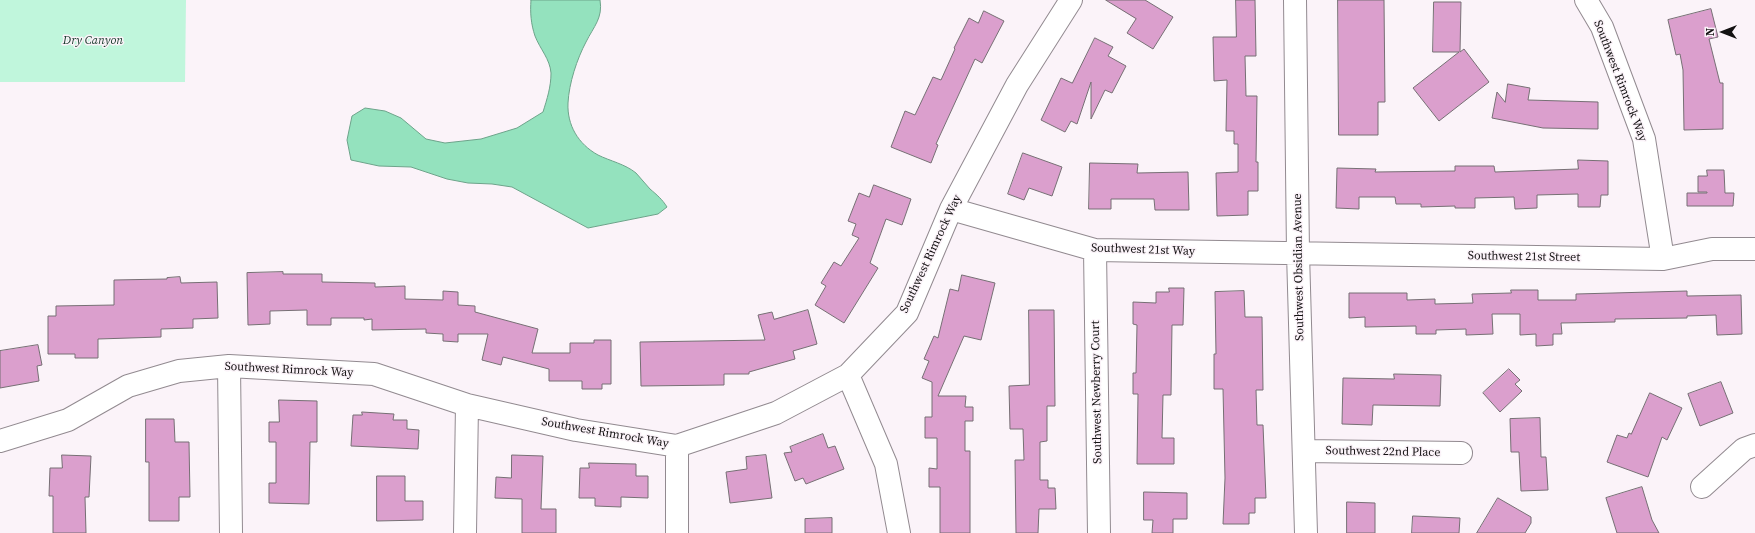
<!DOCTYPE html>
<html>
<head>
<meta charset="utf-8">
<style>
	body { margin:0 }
	#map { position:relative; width:1755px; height:533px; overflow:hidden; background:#fbf3f9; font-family:"Source Serif 4",serif }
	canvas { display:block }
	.north { position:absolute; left:1703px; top:12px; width:40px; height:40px; -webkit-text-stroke:3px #fbf3f9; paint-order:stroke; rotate:270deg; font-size:11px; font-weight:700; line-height:16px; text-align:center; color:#131112 }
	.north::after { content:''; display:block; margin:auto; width:14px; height:18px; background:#131112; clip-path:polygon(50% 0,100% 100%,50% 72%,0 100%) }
</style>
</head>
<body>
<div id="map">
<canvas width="1755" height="533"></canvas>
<div class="north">N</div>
</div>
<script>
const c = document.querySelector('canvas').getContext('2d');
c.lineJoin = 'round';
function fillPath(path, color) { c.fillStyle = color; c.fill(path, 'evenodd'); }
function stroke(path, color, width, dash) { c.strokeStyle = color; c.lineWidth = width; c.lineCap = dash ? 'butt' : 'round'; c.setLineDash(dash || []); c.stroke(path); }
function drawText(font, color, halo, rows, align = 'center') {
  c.font = font + ' "Source Serif 4",serif'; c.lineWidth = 3; c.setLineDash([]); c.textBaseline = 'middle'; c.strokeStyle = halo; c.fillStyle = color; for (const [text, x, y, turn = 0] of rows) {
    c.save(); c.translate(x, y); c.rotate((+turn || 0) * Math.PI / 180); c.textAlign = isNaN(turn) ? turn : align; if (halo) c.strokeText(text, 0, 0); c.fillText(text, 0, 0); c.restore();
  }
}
const green = new Path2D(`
	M 0,0 L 186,0 L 185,82 L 0,82 Z`);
const water = new Path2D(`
	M 531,0 L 600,0 C 603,18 594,26 586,42 C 577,59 569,83 568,103 C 567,125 578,144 598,155 C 610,161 625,164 636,173 C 641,178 645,184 650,189 C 657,195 662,199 667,207 L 658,214 L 588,228 L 512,187 L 492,184 L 468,183 L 447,179 L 411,167 L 379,166 L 351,160 L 347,140 L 352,116 L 365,108 L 385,111 L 401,118 L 426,139 L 445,143 L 481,139 L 517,128 L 543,112 C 547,99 551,87 551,73 C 550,59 540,49 535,36 C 531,24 530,13 531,0 Z`);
const building = new Path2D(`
	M 1106,0 L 1145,0 L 1173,17 L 1153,49 L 1127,33 L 1136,19 Z
	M 1236,0 L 1255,0 L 1256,56 L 1245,56 L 1246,96 L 1257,96 L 1256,162 L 1258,162 L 1258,191 L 1248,191 L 1248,215 L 1217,216 L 1216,173 L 1238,172 L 1238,144 L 1234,144 L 1234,131 L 1226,131 L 1227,80 L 1214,81 L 1213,37 L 1236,37 Z
	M 1338,0 L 1384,0 L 1385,102 L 1378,102 L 1378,135 L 1339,135 Z
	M 1434,2 L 1461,2 L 1460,52 L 1464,49 L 1489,82 L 1439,121 L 1413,88 L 1459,52 L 1433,52 Z
	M 1711,9 L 1718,37 L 1709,39 L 1720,83 L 1723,83 L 1723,129 L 1684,130 L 1683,70 L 1680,54 L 1676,55 L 1668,20 Z
	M 984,11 L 1004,21 L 982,63 L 975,59 L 936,144 L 938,145 L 931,163 L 891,147 L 905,111 L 915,115 L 933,77 L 941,80 L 955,49 L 954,48 L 969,18 L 978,23 Z
	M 1095,38 L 1113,47 L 1108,56 L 1126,66 L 1112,93 L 1105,90 L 1091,119 L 1091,82 L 1077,124 L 1071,121 L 1065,132 L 1041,120 L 1061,78 L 1072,83 Z
	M 1508,84 L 1530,88 L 1528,100 L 1598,102 L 1598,129 L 1543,128 L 1492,118 L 1497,92 L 1505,102 Z
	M 1023,153 L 1062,167 L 1052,196 L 1029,188 L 1024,200 L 1008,194 Z
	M 1578,160 L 1608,161 L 1608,195 L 1601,195 L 1600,207 L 1578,207 L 1578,194 L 1537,195 L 1537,208 L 1515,209 L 1514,197 L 1475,198 L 1475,208 L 1455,208 L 1455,206 L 1421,207 L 1421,204 L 1396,204 L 1395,197 L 1359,197 L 1359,209 L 1336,208 L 1337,168 L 1376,169 L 1375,172 L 1455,171 L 1455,166 L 1494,166 L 1495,172 L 1578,169 Z
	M 1090,163 L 1138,164 L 1137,173 L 1188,172 L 1189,210 L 1155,210 L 1154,199 L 1111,199 L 1111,209 L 1089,209 Z
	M 1707,170 L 1724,170 L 1725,193 L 1734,193 L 1733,206 L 1687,206 L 1687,193 L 1707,193 L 1707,192 L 1698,192 L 1698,176 L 1707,176 Z
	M 874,185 L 911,199 L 902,225 L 886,219 L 870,263 L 878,268 L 844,323 L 815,305 L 826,286 L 821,283 L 834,262 L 841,266 L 859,238 L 852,235 L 856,224 L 848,221 L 859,193 L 869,197 Z
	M 283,272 L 283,274 L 322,274 L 322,282 L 375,283 L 375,287 L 405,286 L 405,299 L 443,300 L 443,291 L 458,292 L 458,305 L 475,306 L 475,312 L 538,329 L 532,353 L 570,353 L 570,343 L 594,343 L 594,340 L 611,340 L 611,384 L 602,384 L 602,389 L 582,389 L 582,381 L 549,381 L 549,369 L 503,357 L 501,365 L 482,360 L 488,334 L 458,334 L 458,342 L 443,341 L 443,334 L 426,333 L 426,329 L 372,330 L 372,319 L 364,320 L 364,318 L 331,318 L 331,325 L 307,325 L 307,310 L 270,311 L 270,324 L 248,325 L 247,273 Z
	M 962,275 L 995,283 L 981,340 L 964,336 L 938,396 L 966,396 L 965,407 L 973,407 L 973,421 L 965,421 L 965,451 L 970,451 L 970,533 L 940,533 L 940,487 L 929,487 L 929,468 L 937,469 L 937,438 L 925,438 L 925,417 L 932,417 L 932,382 L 922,378 L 929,361 L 924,359 L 934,336 L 938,338 L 950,289 L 958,291 Z
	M 180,277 L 181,283 L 217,282 L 218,318 L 193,319 L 193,328 L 161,329 L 161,337 L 98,339 L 98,358 L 75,358 L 75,354 L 48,354 L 48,316 L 56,316 L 56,306 L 114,305 L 114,280 L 167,279 L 167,278 Z
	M 1169,288 L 1184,288 L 1183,325 L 1172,325 L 1171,395 L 1163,395 L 1162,438 L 1174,438 L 1174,464 L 1137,464 L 1138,394 L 1133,394 L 1133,373 L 1136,373 L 1137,325 L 1133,324 L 1133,302 L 1156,303 L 1156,292 L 1169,292 Z
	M 1511,290 L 1538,290 L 1538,300 L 1576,300 L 1576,294 L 1687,291 L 1687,296 L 1741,295 L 1742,334 L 1717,335 L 1716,315 L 1687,316 L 1687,318 L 1615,319 L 1615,322 L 1561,323 L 1562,334 L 1553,334 L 1553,345 L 1536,346 L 1536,334 L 1520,335 L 1520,314 L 1492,314 L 1493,334 L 1466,335 L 1466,329 L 1436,330 L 1436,334 L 1416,334 L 1416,326 L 1365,327 L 1365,317 L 1349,318 L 1349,293 L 1407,293 L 1407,300 L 1435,299 L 1435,304 L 1473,303 L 1472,294 L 1511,293 Z
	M 1244,291 L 1245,317 L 1262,317 L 1263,390 L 1256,390 L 1257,425 L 1263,425 L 1266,498 L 1255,498 L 1255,513 L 1249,513 L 1249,524 L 1223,524 L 1225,478 L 1223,389 L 1214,389 L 1214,354 L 1216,354 L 1215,292 Z
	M 808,310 L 817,344 L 793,351 L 795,359 L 749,372 L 749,374 L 724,374 L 724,385 L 641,386 L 640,342 L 765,340 L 758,315 L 772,312 L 774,319 Z
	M 1029,310 L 1054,310 L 1055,406 L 1047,406 L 1047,441 L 1040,442 L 1040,480 L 1048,480 L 1048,488 L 1055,488 L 1056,509 L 1039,509 L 1038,533 L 1016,533 L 1015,460 L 1024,460 L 1023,429 L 1010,429 L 1009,386 L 1029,385 Z
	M 38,345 L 42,365 L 37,366 L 39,381 L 0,388 L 0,351 Z
	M 1509,369 L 1520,380 L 1515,384 L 1522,391 L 1500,412 L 1483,393 Z
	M 1394,374 L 1441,375 L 1440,406 L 1373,405 L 1372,425 L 1342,424 L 1343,378 L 1394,379 Z
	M 1721,382 L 1733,413 L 1700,426 L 1688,394 Z
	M 1650,393 L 1682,408 L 1667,440 L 1662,437 L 1648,477 L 1607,462 L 1617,435 L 1627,438 L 1629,433 L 1631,434 Z
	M 279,400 L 317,401 L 317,442 L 310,442 L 309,504 L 269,503 L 269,483 L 276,483 L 276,442 L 269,442 L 269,422 L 279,422 Z
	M 362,412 L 394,414 L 393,420 L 407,420 L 407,429 L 419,430 L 418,449 L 351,446 L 353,415 L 362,415 Z
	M 1540,418 L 1541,457 L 1546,457 L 1548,490 L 1521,491 L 1519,452 L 1511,452 L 1510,419 Z
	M 146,419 L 174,419 L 175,442 L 189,442 L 190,497 L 179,497 L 179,521 L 149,521 L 149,462 L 146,462 Z
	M 823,434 L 828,448 L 835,446 L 844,469 L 806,484 L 803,478 L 795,481 L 784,453 L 792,452 L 790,447 Z
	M 62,455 L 91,456 L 89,497 L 85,497 L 86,533 L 53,533 L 53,496 L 49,496 L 50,468 L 62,468 Z
	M 512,455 L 543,456 L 541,509 L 556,509 L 556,533 L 522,533 L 522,499 L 495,498 L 496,477 L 511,478 Z
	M 766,455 L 772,498 L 730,503 L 726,472 L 747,469 L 746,457 Z
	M 589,463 L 636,464 L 636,476 L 648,476 L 648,498 L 621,497 L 621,507 L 595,506 L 595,498 L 579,498 L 580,468 L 589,468 Z
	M 377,476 L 405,476 L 405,501 L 423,501 L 423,520 L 377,521 Z
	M 1642,487 L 1652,520 L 1659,533 L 1617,533 L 1606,498 Z
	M 1144,492 L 1187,493 L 1187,519 L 1173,519 L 1173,533 L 1152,533 L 1153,520 L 1144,520 Z
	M 1498,498 L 1531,517 L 1531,523 L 1525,533 L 1477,533 Z
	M 1347,502 L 1375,503 L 1375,533 L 1347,533 Z
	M 1413,516 L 1460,518 L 1459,533 L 1412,533 Z
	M 832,518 L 832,533 L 805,533 L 805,519 Z`);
const minor = new Path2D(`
	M 1295,0 L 1298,253 L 1306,533
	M 1586,0 L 1602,27 L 1644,139 L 1663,259
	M 951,209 L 1095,250 L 1663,259 L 1712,249 L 1755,249
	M 1095,250 L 1099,533
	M 229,366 L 231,533
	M 848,375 L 886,464 L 899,533
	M 0,441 L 68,420 L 128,386 L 179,371 L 229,366 L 374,374 L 467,405 L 576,430 L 677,446 L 776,413 L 848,375 L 907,313 L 951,209 L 1017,85 L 1071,0
	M 1304,451 L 1461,453
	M 1702,487 L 1744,449 L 1755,445
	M 465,533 L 467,405
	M 677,533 L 677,446`);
const parkNames = [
	["Dry Canyon",93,41]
];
const streetNames = [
	["Southwest Rimrock Way",1620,81,69],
	["Southwest 21st Way",1143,250,2],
	["Southwest Rimrock Way",931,254,-65],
	["Southwest 21st Street",1524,257,1],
	["Southwest Obsidian Avenue",1299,267,-91],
	["Southwest Rimrock Way",289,370,3],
	["Southwest Newberry Court",1097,392,-91],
	["Southwest Rimrock Way",605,433,10],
	["Southwest 22nd Place",1383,452,1]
];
fillPath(green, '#c0f6dc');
fillPath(water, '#94e2be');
stroke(water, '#6da38a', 1);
fillPath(building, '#db9fcd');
stroke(building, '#766f74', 1);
stroke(minor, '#928a90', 24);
stroke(minor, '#fff', 22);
drawText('italic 12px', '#153829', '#fbf3f9', parkNames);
drawText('12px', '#131112', '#fbf3f9', streetNames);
</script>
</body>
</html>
